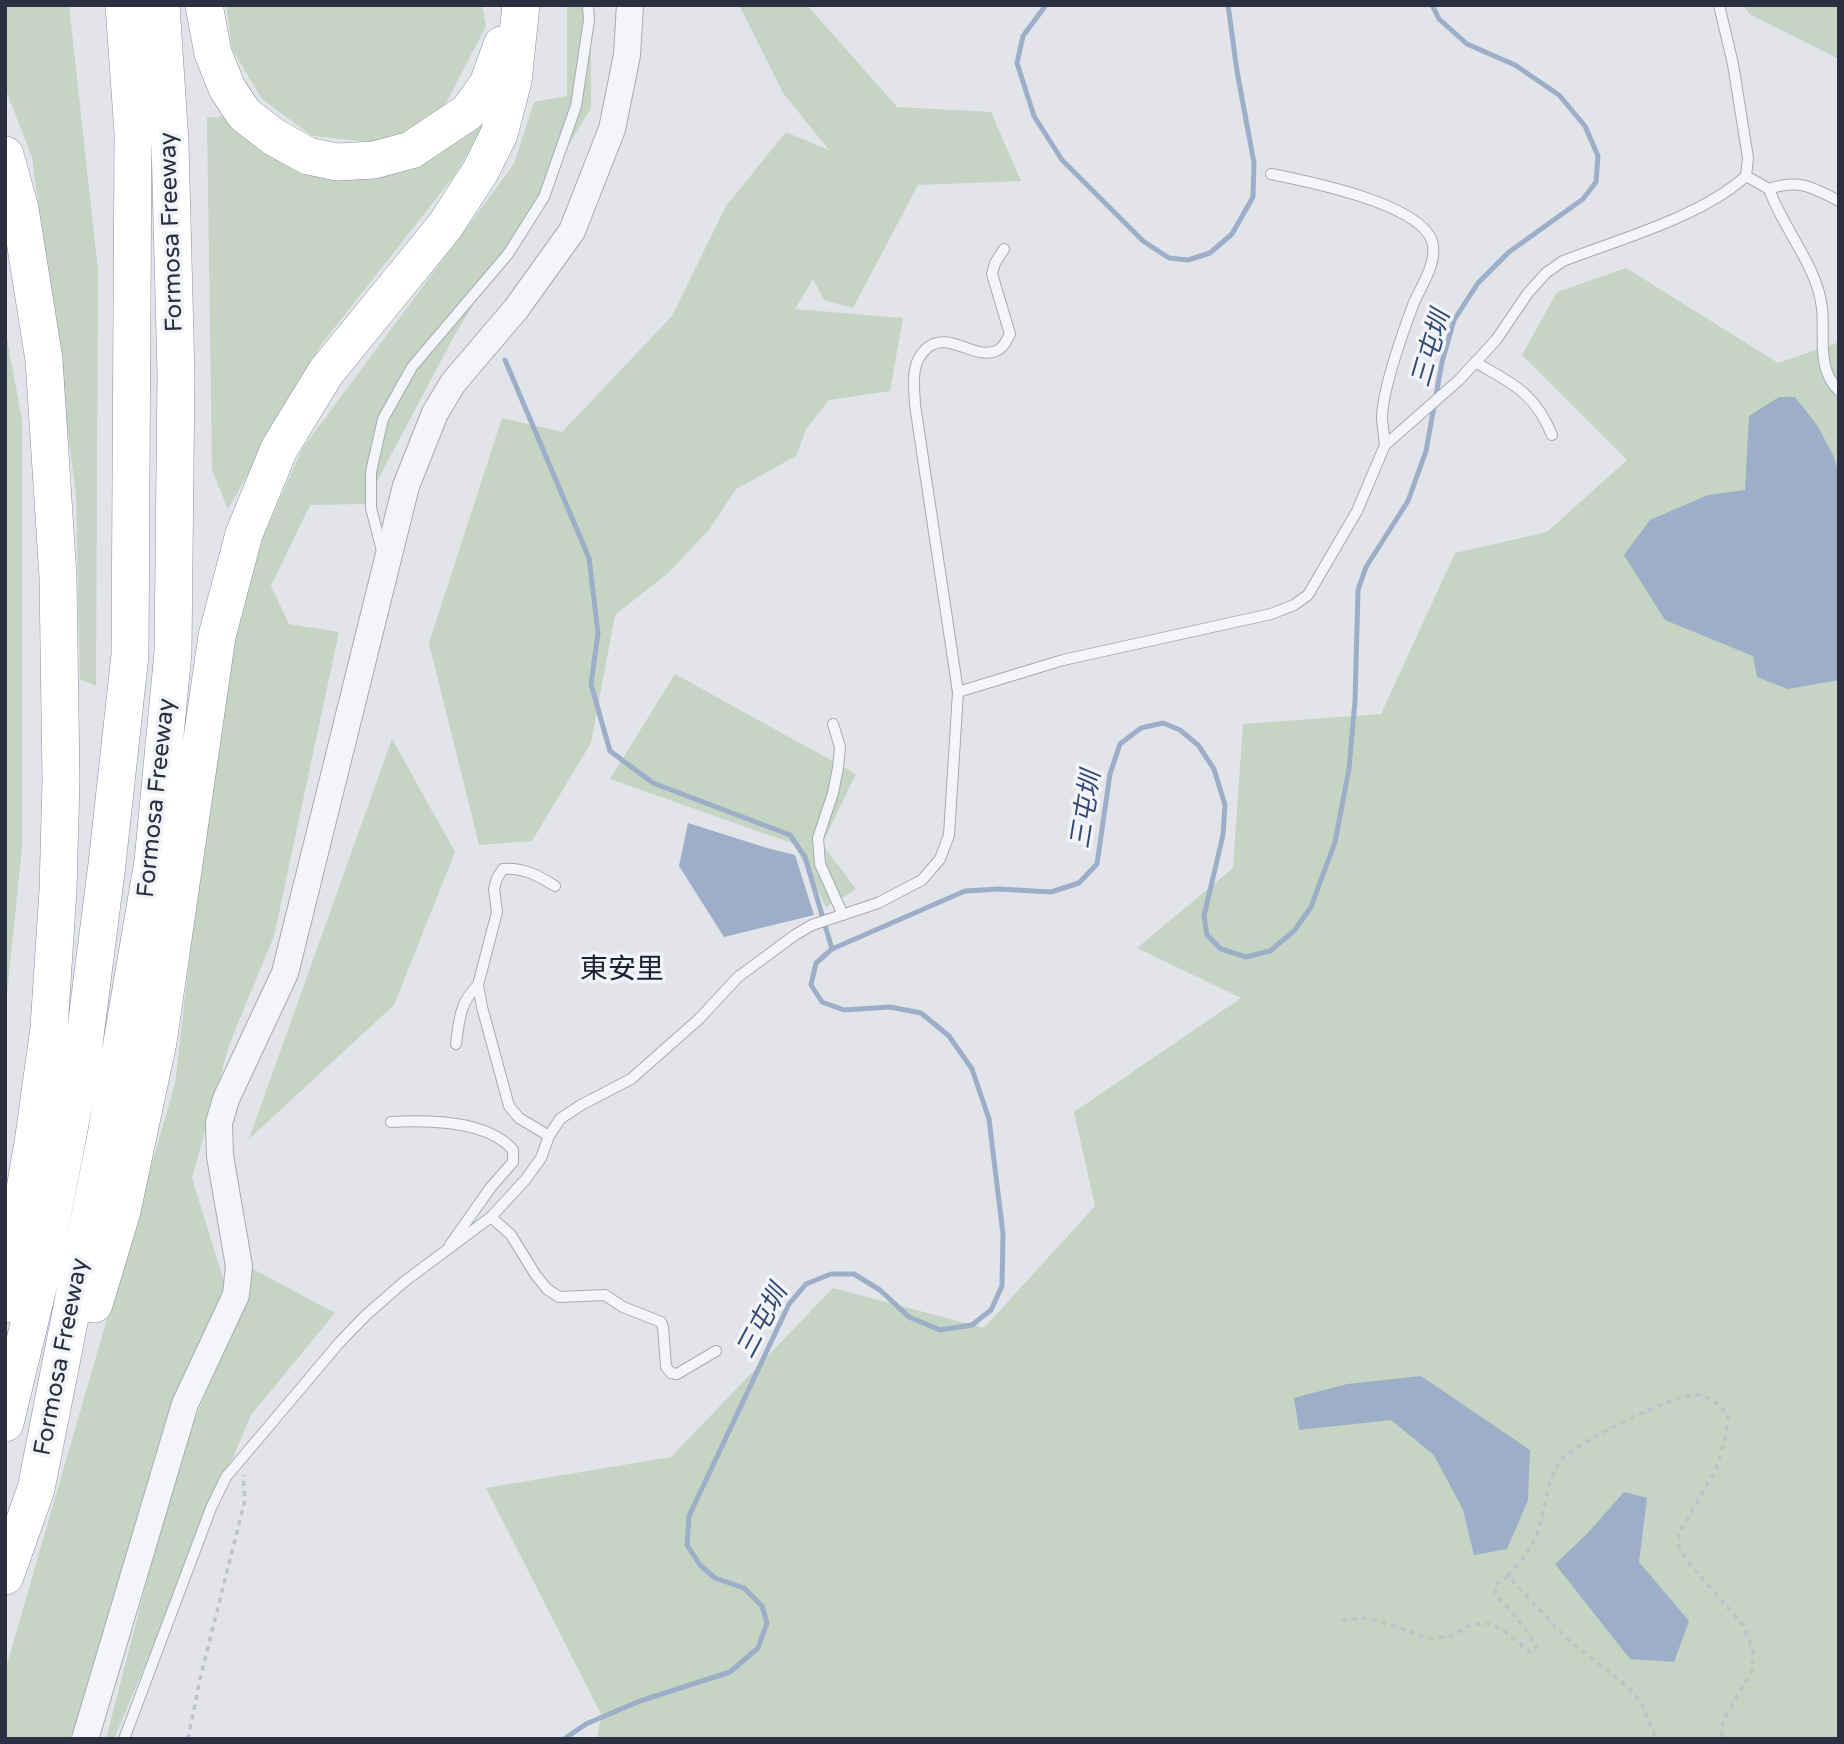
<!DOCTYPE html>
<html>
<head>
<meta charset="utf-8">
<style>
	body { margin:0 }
	#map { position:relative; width:1844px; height:1744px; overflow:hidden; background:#e2e4ea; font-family:"Varela Round",sans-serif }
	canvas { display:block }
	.frame { position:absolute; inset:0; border:7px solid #2a3042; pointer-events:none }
</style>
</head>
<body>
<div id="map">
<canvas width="1844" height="1744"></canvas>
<div class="frame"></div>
</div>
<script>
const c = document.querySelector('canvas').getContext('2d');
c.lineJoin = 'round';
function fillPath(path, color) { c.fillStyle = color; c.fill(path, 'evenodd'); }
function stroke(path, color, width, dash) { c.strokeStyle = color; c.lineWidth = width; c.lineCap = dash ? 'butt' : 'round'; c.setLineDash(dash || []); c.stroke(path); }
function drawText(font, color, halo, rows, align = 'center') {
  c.font = font + ' "Varela Round","Noto Sans TC",sans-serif'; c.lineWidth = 7; c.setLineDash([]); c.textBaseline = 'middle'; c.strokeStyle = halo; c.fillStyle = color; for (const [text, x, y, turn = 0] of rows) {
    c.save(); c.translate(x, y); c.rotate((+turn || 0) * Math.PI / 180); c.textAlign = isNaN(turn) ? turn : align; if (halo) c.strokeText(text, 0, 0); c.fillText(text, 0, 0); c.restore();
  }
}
const green = new Path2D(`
	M 5,5 L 69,5 L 98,270 L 96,686 L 80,679 L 76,495 L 32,157 L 5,88 Z
	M 226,5 L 482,5 L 486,26 L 443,109 L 390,144 L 312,136 L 262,99 L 232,49 Z
	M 567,5 L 591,5 L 591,108 L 453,338 L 365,504 L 310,505 L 271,586 L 289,624 L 339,632 L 274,936 L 229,1045 L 192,1178 L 225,1285 L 166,1419 L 71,1739 L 5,1739 L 5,1671 L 175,1084 L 206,814 L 247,573 L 302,449 L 514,164 L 534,102 L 567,96 Z
	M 739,5 L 807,5 L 897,107 L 991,112 L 1021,181 L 918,185 L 853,308 L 824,300 L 813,279 L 795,309 L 903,318 L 890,391 L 829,400 L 806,429 L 796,456 L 736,489 L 709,530 L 668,573 L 615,615 L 591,743 L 532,841 L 479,845 L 429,643 L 502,418 L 562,432 L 672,316 L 726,206 L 786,132 L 829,150 L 783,93 Z
	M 1744,5 L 1839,5 L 1839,59 L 1749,14 Z
	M 224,116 L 328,180 L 380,175 L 490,117 L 454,176 L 321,345 L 228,509 L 212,470 L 207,118 Z
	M 1626,268 L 1778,363 L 1839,342 L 1839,1739 L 597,1739 L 601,1714 L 486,1488 L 671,1457 L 833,1288 L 984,1328 L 1095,1206 L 1074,1112 L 1241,998 L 1137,948 L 1233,868 L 1243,724 L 1381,714 L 1455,553 L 1547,532 L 1627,460 L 1522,355 L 1557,292 Z
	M 5,328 L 22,420 L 22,847 L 5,1014 Z
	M 675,674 L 856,774 L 822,844 L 856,889 L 826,907 L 794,844 L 610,779 Z
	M 392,739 L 455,852 L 394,1005 L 249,1139 Z
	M 251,1268 L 335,1313 L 251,1415 L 114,1739 L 106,1739 L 178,1461 L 246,1295 Z`);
const water = new Path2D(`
	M 1779,397 L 1795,397 L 1817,425 L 1832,453 L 1839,473 L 1839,680 L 1788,689 L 1757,677 L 1753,656 L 1665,620 L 1624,555 L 1650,520 L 1708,495 L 1745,490 L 1749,416 Z
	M 688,823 L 767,848 L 795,855 L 814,915 L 724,937 L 679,866 Z
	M 1421,1376 L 1530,1450 L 1528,1500 L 1507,1549 L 1474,1555 L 1463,1510 L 1434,1455 L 1391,1420 L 1299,1430 L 1294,1398 L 1347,1384 Z
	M 1624,1492 L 1647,1498 L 1639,1562 L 1689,1621 L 1674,1662 L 1630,1659 L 1555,1564 L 1586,1535 Z`);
const stream = new Path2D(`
	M 1046,5 L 1023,36 L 1017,63 L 1034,116 L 1062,160 L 1143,241 L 1169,258 L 1188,260 L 1210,253 L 1232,234 L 1253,197 L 1254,163 L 1237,71 L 1228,5
	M 505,360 L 589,558 L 598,633 L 591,684 L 610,751 L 653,783 L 790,835 L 805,857 L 832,949
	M 564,1739 L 586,1724 L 640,1701 L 730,1672 L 758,1648 L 767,1623 L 762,1606 L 744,1588 L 715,1578 L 700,1565 L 687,1545 L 689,1516 L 789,1304 L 806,1284 L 831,1274 L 854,1274 L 880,1290 L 909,1317 L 940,1330 L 972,1325 L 991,1310 L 1002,1286 L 1003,1234 L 989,1119 L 972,1069 L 949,1036 L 921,1013 L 890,1007 L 844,1010 L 822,1002 L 811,985 L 816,963 L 832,949 L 965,891 L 999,889 L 1051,892 L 1079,883 L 1097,864 L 1110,774 L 1120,744 L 1141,728 L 1163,723 L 1180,730 L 1198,745 L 1214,769 L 1225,805 L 1223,835 L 1204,916 L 1207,935 L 1221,949 L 1246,957 L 1270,951 L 1294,931 L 1311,907 L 1335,842 L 1349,769 L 1355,701 L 1358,590 L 1366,567 L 1408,501 L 1426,451 L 1442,362 L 1454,320 L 1478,283 L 1509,252 L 1583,199 L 1596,182 L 1598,156 L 1585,126 L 1559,95 L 1515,65 L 1467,44 L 1439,19 L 1432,5`);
const path = new Path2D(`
	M 1508,1576 C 1520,1562 1533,1548 1538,1531 C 1546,1507 1546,1479 1562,1459 C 1576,1443 1677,1392 1698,1395 C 1712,1397 1720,1406 1728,1416 L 1726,1435 L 1716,1469 L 1679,1533 L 1679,1547 L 1688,1562 L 1743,1625 L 1753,1650 L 1752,1671 L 1723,1721 L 1721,1739
	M 1342,1620 L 1369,1618 L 1432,1639 L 1453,1635 L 1470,1625 L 1486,1623 L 1503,1630 L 1530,1652 L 1537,1647 L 1518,1619 L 1496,1595 L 1495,1585 L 1508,1576 L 1566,1638 L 1628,1687 L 1641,1702 L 1656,1739
	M 188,1739 L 200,1679 L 245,1500 L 243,1475`);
const service = new Path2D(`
	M 1271,174 C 1306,181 1426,204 1433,245 C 1436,265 1421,286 1413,305 C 1403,332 1382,391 1382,419 C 1383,427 1384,437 1385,445
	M 1746,176 L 1769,189 C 1783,229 1817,265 1822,308 C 1825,337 1816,368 1839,391
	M 1769,189 C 1799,179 1812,187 1839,201
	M 1475,362 C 1513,384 1534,392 1552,435
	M 382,551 L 371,508 L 371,472 L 383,419 L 412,367 L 508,254 L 544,197 L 576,106 L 589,20 L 588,5
	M 958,692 L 1063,660 L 1271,614 L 1294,605 L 1308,595 L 1357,511 L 1385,445 L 1459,380 L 1496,340 L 1528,293 L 1546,273 L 1563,261 C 1620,239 1701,217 1746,176 L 1748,158 L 1733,64 L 1719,5
	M 833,724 L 840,747 L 838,768 L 833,793 L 818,838 L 820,864 L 843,915
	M 456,1044 C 459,1020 460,1002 478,985
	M 391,1122 C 428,1120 487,1120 513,1150 L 513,1162 L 491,1187 L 450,1245
	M 549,1136 L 519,1118 L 509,1106 L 482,1007 L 478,985 L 497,912 L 494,889 L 497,878 L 503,869 C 523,867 539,876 555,886
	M 491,1217 L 511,1235 L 535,1274 L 547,1289 L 559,1297 L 605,1295 L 623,1307 L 661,1322 L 663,1327 L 666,1367 L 671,1373 L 677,1374 L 716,1351
	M 124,1739 L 211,1508 L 226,1477 L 339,1343 L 365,1316 L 405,1281 L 491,1217 L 526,1179 L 541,1158 L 549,1136 L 560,1119 L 581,1105 L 631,1079 L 699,1019 L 738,977 L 795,935 L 812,925 L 878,903 L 922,880 L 940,859 L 949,835 L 958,692 L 915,405 C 914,384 910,363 927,348 C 948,330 974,360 996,351 C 1004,348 1006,341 1010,334 L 992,274 L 995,263 L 1004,249`);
const tertiary = new Path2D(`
	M 85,1739 L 185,1404 L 236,1295 L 239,1266 L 220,1156 L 219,1123 L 226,1099 L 285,973 L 406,486 L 435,413 L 453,383 L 516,309 L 572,231 L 612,129 L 627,55 L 630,5`);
const motorway = new Path2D(`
	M 204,5 L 213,53 L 227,88 L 244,114 L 274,137 L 308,156 L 337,162 L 374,160 L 411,150 L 468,112 L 488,84 L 502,45
	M 5,155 L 20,209 L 44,360 L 58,577 L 61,781 L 58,890 L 49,1028 L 33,1143 L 5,1304
	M 94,1304 L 122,1211 L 158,1042 L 217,636 L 244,534 L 279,449 L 326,372 L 445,226 L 480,172 L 499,134 L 513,81 L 521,5
	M 5,1423 L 40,1279 L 81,1067 L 107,864 L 130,655 L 133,133 L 124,5
	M 5,1576 L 36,1489 L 107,1130 L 153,861 L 173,652 L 176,375 L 170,142 L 161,5`);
const streetNames = [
	["Formosa Freeway",172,232,-92],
	["Formosa Freeway",157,798,-84],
	["Formosa Freeway",62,1357,-79]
];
const waterNames = [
	["三屯圳",1432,349,-74],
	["三屯圳",1087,810,-81],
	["三屯圳",763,1322,-62]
];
const quarterNames = [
	["東安里",622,971]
];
fillPath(green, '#c5d4c3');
fillPath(water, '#9daec9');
stroke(stream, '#9daec9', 5);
stroke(service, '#a7aab4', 12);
stroke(tertiary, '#a7aab4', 28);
stroke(motorway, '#8990a1', 38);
stroke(path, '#bfc2c9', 3.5, [5, 5]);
stroke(service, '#f4f5f8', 10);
stroke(tertiary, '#f4f5f8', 26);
stroke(motorway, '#fff', 37);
drawText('24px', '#2a3042', '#f1f3f7', streetNames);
drawText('italic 26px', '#344a75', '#f1f3f7', waterNames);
drawText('28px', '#1c2133', '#f1f3f7', quarterNames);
</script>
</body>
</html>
